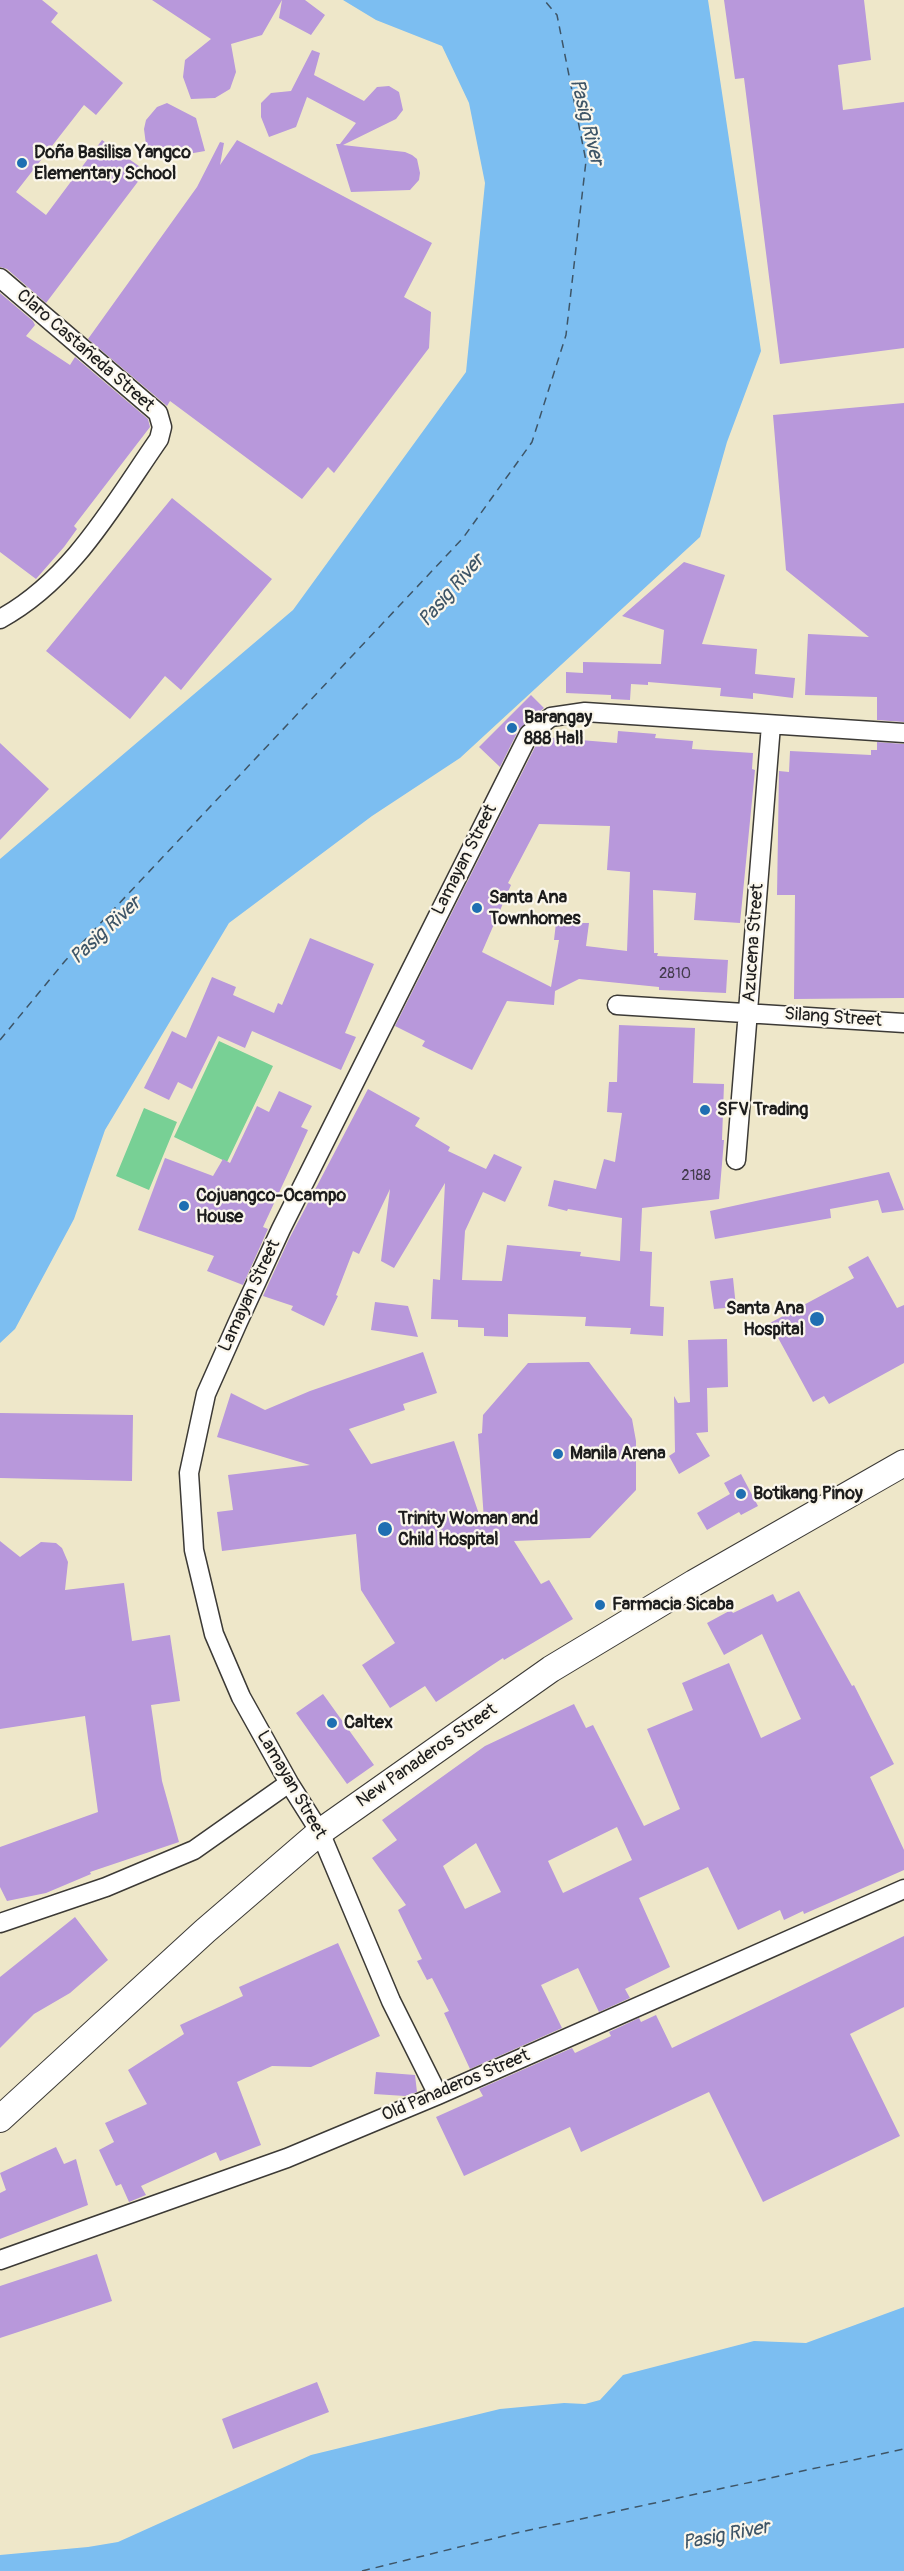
<!DOCTYPE html>
<html>
<head>
<meta charset="utf-8">
<style>
	body { margin:0 }
	canvas { display:block; background:#eee7c9 }
</style>
</head>
<body>
<canvas width="904" height="2571"></canvas>
<script>
const c = document.querySelector('canvas').getContext('2d');
c.lineJoin = 'round';
function fillPath(path, color) { c.fillStyle = color; c.fill(path, 'evenodd'); }
function stroke(path, color, width, dash) { c.strokeStyle = color; c.lineWidth = width; c.lineCap = dash ? 'butt' : 'round'; c.setLineDash(dash || []); c.stroke(path); }
function drawText(font, color, halo, rows, align = 'center') {
  c.font = font + ' Pangolin,sans-serif'; c.lineWidth = 4.5; c.setLineDash([]); c.textBaseline = 'middle'; c.strokeStyle = halo; c.fillStyle = color; for (const [text, x, y, turn = 0] of rows) {
    c.save(); c.translate(x, y); c.rotate((+turn || 0) * Math.PI / 180); c.textAlign = isNaN(turn) ? turn : align; if (halo) c.strokeText(text, 0, 0); c.fillText(text, 0, 0); c.restore();
  }
}
const green = new Path2D(`
	M 219,1041 L 273,1066 L 227,1162 L 174,1137 Z
	M 144,1108 L 177,1122 L 149,1190 L 116,1176 Z`);
const water = new Path2D(`
	M 343,0 L 708,0 L 761,351 L 727,442 L 700,537 L 460,758 L 372,816 L 229,923 L 105,1130 L 74,1219 L 15,1329 L 0,1343 L 0,859 L 293,610 L 466,372 L 485,183 L 469,103 L 442,46 L 376,20 Z
	M 904,2307 L 904,2571 L 0,2571 L 0,2555 L 88,2547 L 118,2542 L 311,2455 L 500,2409 L 564,2403 L 585,2404 L 600,2400 L 623,2375 L 754,2341 L 806,2343 Z`);
const ferry = new Path2D(`
	M 0,1040 L 65,961 L 463,538 L 532,442 L 566,335 L 586,161 L 557,15 L 544,0
	M 362,2571 L 516,2533 L 904,2449`);
const building = new Path2D(`
	M 0,0 L 42,0 L 58,13 L 51,22 L 123,83 L 96,115 L 84,105 L 16,192 L 46,215 L 102,140 L 146,171 L 46,303 L 7,269 L 0,267 Z
	M 152,0 L 282,0 L 262,35 L 231,44 L 236,72 L 230,89 L 215,98 L 191,99 L 183,77 L 185,60 L 211,39 Z
	M 282,0 L 305,0 L 325,15 L 311,35 L 279,18 Z
	M 724,0 L 864,0 L 871,60 L 838,65 L 843,110 L 904,102 L 904,348 L 780,364 L 744,78 L 735,79 Z
	M 312,50 L 320,53 L 314,75 L 364,101 L 377,87 L 389,86 L 399,92 L 403,110 L 396,119 L 343,145 L 405,152 L 412,155 L 417,159 L 420,173 L 419,180 L 410,190 L 351,192 L 336,144 L 340,144 L 356,123 L 307,97 L 296,127 L 269,137 L 261,117 L 261,103 L 271,93 L 291,91 Z
	M 167,103 L 196,118 L 205,151 L 171,157 L 147,153 L 144,129 L 146,120 L 157,107 Z
	M 237,140 L 432,243 L 404,297 L 431,312 L 429,348 L 334,473 L 328,467 L 302,499 L 170,401 L 167,406 L 88,339 L 197,187 L 220,142 L 224,143 L 220,165 Z
	M 0,293 L 33,321 L 35,325 L 26,336 L 70,365 L 75,357 L 148,419 L 150,427 L 74,526 L 77,529 L 64,547 L 36,579 L 0,552 Z
	M 904,403 L 904,722 L 877,720 L 877,697 L 805,695 L 808,634 L 869,637 L 786,570 L 773,415 Z
	M 172,498 L 272,579 L 181,690 L 165,676 L 130,719 L 46,651 Z
	M 684,562 L 725,575 L 702,644 L 757,649 L 755,674 L 795,678 L 793,698 L 753,693 L 753,699 L 720,696 L 721,688 L 648,682 L 648,685 L 631,684 L 630,700 L 611,699 L 611,695 L 566,693 L 566,672 L 583,673 L 583,662 L 661,664 L 664,630 L 622,616 Z
	M 531,695 L 544,708 L 519,729 L 500,767 L 479,747 Z
	M 618,731 L 656,734 L 655,738 L 693,741 L 692,749 L 753,753 L 752,769 L 755,770 L 740,923 L 694,920 L 696,893 L 653,890 L 654,953 L 658,953 L 657,956 L 728,960 L 726,993 L 659,990 L 659,987 L 579,979 L 555,991 L 554,1005 L 507,1001 L 472,1070 L 422,1046 L 425,1041 L 395,1026 L 538,741 L 543,737 L 617,743 ZM 539,824 L 610,826 L 607,870 L 630,872 L 627,951 L 586,946 L 589,923 L 556,923 L 554,940 L 559,940 L 551,987 L 482,952 L 511,885 L 508,883 Z
	M 877,742 L 904,744 L 904,998 L 794,999 L 795,895 L 777,895 L 779,771 L 789,772 L 790,751 L 871,755 L 871,750 L 877,750 Z
	M 0,743 L 49,789 L 0,840 Z
	M 310,938 L 374,964 L 345,1033 L 356,1037 L 341,1070 L 252,1031 L 245,1048 L 218,1036 L 192,1089 L 178,1082 L 169,1100 L 144,1088 L 172,1031 L 186,1038 L 212,977 L 236,987 L 233,995 L 274,1013 L 278,1003 L 282,1005 Z
	M 619,1025 L 695,1028 L 693,1083 L 724,1084 L 722,1140 L 724,1140 L 719,1199 L 642,1208 L 640,1251 L 652,1252 L 650,1306 L 664,1307 L 663,1336 L 630,1334 L 631,1328 L 585,1326 L 586,1317 L 508,1314 L 508,1337 L 484,1336 L 484,1328 L 458,1327 L 458,1320 L 431,1319 L 433,1279 L 440,1280 L 445,1183 L 394,1268 L 381,1261 L 390,1189 L 359,1254 L 353,1251 L 336,1295 L 338,1296 L 324,1326 L 291,1310 L 293,1306 L 263,1296 L 289,1239 L 368,1089 L 420,1118 L 415,1126 L 450,1147 L 448,1151 L 486,1169 L 494,1154 L 522,1167 L 505,1202 L 483,1192 L 465,1231 L 462,1280 L 502,1281 L 507,1245 L 581,1252 L 580,1256 L 620,1261 L 622,1218 L 568,1209 L 567,1211 L 548,1206 L 554,1180 L 596,1189 L 604,1159 L 615,1162 L 622,1113 L 607,1112 L 609,1082 L 617,1082 Z
	M 279,1091 L 312,1106 L 301,1127 L 308,1130 L 263,1227 L 268,1229 L 243,1285 L 207,1271 L 214,1256 L 138,1230 L 165,1158 L 213,1176 L 223,1159 L 230,1163 L 257,1106 L 269,1112 Z
	M 889,1172 L 904,1210 L 882,1213 L 878,1200 L 830,1209 L 831,1218 L 715,1239 L 710,1211 Z
	M 868,1256 L 897,1308 L 904,1305 L 904,1363 L 829,1404 L 824,1396 L 813,1402 L 770,1323 L 854,1278 L 848,1267 Z
	M 733,1278 L 736,1307 L 714,1309 L 710,1281 Z
	M 375,1302 L 408,1306 L 418,1337 L 371,1330 Z
	M 727,1339 L 728,1387 L 707,1388 L 708,1432 L 696,1433 L 710,1456 L 679,1474 L 669,1456 L 675,1452 L 674,1396 L 678,1403 L 690,1402 L 688,1340 Z
	M 423,1352 L 437,1393 L 403,1404 L 405,1410 L 349,1429 L 371,1464 L 454,1441 L 481,1520 L 484,1520 L 478,1434 L 482,1433 L 483,1415 L 528,1363 L 589,1362 L 632,1419 L 636,1441 L 636,1490 L 590,1538 L 514,1541 L 541,1584 L 549,1580 L 573,1619 L 504,1660 L 503,1658 L 436,1702 L 425,1686 L 390,1708 L 362,1665 L 395,1643 L 361,1590 L 356,1534 L 222,1551 L 217,1512 L 233,1510 L 228,1475 L 310,1465 L 217,1437 L 231,1393 L 265,1410 L 310,1391 Z
	M 0,1413 L 133,1415 L 132,1481 L 0,1478 Z
	M 741,1474 L 758,1506 L 741,1515 L 739,1512 L 707,1530 L 697,1513 L 730,1494 L 724,1483 Z
	M 0,1541 L 20,1557 L 41,1542 L 56,1543 L 62,1548 L 68,1562 L 65,1590 L 124,1583 L 132,1641 L 170,1635 L 180,1701 L 151,1705 L 162,1781 L 179,1842 L 90,1872 L 91,1874 L 46,1893 L 7,1901 L 0,1887 L 0,1847 L 98,1812 L 85,1716 L 0,1729 Z
	M 799,1591 L 852,1686 L 854,1685 L 894,1764 L 870,1777 L 904,1850 L 904,1870 L 804,1914 L 803,1911 L 784,1920 L 780,1910 L 738,1930 L 708,1867 L 639,1898 L 670,1967 L 625,1989 L 630,1998 L 599,2012 L 578,1968 L 541,1985 L 562,2028 L 470,2069 L 444,2013 L 449,2011 L 432,1978 L 427,1980 L 417,1961 L 422,1959 L 398,1910 L 406,1905 L 372,1858 L 397,1840 L 382,1820 L 485,1746 L 574,1704 L 586,1728 L 593,1725 L 644,1826 L 680,1809 L 647,1729 L 693,1710 L 682,1683 L 729,1663 L 761,1738 L 801,1719 L 762,1634 L 724,1655 L 707,1623 L 731,1610 L 733,1613 L 773,1594 L 777,1602 ZM 617,1827 L 632,1860 L 563,1893 L 548,1861 ZM 476,1843 L 501,1892 L 465,1909 L 443,1866 Z
	M 323,1694 L 374,1765 L 347,1784 L 296,1713 Z
	M 75,1917 L 108,1960 L 70,1993 L 34,2014 L 0,2048 L 0,1977 Z
	M 904,1936 L 904,2007 L 850,2034 L 900,2136 L 763,2202 L 709,2092 L 581,2152 L 570,2127 L 464,2176 L 436,2117 L 483,2096 L 479,2089 L 572,2048 L 575,2053 L 611,2036 L 609,2032 L 639,2018 L 641,2022 L 656,2015 L 672,2048 Z
	M 338,1943 L 380,2036 L 311,2067 L 272,2066 L 237,2082 L 261,2145 L 220,2161 L 216,2152 L 141,2186 L 146,2195 L 129,2202 L 121,2184 L 116,2186 L 99,2150 L 114,2142 L 105,2123 L 147,2104 L 128,2070 L 184,2034 L 180,2025 L 243,1996 L 239,1987 Z
	M 376,2072 L 415,2075 L 417,2092 L 405,2096 L 374,2094 Z
	M 56,2147 L 64,2164 L 76,2159 L 88,2205 L 0,2239 L 0,2193 L 6,2190 L 0,2173 Z
	M 97,2254 L 112,2301 L 0,2338 L 0,2286 Z
	M 317,2382 L 329,2412 L 233,2449 L 222,2419 Z`);
const minor = new Path2D(`
	M 0,278 L 158,413 L 162,427 L 159,439 C 113,505 72,580 0,619
	M 617,1005 L 904,1023
	M 736,1160 L 771,725
	M 0,1923 L 106,1887 L 194,1850 L 289,1783
	M 438,2095 L 391,2001 L 320,1832 L 289,1783 L 241,1697 L 214,1634 L 194,1550 L 189,1473 L 206,1394 L 238,1322 L 281,1229 L 529,734 L 551,717 L 585,712 L 904,733
	M 0,2260 L 287,2158 L 438,2095 L 904,1889`);
const secondary = new Path2D(`
	M 0,2119 L 205,1931 L 320,1832 L 551,1669 L 694,1583 L 904,1463`);
const markers = [
	[22,163,6,"#1f6fb2"],
	[512,728,6,"#1f6fb2"],
	[477,908,6,"#1f6fb2"],
	[705,1110,6,"#1f6fb2"],
	[184,1206,6,"#1f6fb2"],
	[817,1319,8,"#1f6fb2"],
	[558,1454,6,"#1f6fb2"],
	[741,1494,6,"#1f6fb2"],
	[385,1529,8,"#1f6fb2"],
	[600,1605,6,"#1f6fb2"],
	[332,1723,6,"#1f6fb2"]
];
const numberNames = [
	["2810",675,974],
	["2188",696,1176]
];
const poiNames = [
	["Doña Basilisa Yangco",34,153],
	["Elementary School",34,174],
	["Barangay",524,718],
	["888 Hall",524,739],
	["Santa Ana",489,898],
	["Townhomes",489,919],
	["SFV Trading",717,1110],
	["Cojuangco-Ocampo",196,1196],
	["House",196,1217],
	["Santa Ana",804,1309,"right"],
	["Hospital",804,1330,"right"],
	["Manila Arena",570,1454],
	["Botikang Pinoy",753,1494],
	["Trinity Woman and",398,1519],
	["Child Hospital",398,1540],
	["Farmacia Sicaba",612,1605],
	["Caltex",344,1723]
];
const streetNames = [
	["Claro Castañeda Street",85,351,41],
	["Lamayan Street",465,860,-63],
	["Azucena Street",754,943,-86],
	["Silang Street",833,1018,4],
	["Lamayan Street",250,1296,-65],
	["New Panaderos Street",427,1756,-35],
	["Lamayan Street",291,1785,60],
	["Old Panaderos Street",456,2086,-23]
];
const waterNames = [
	["Pasig River",586,122,76],
	["Pasig River",452,591,-49],
	["Pasig River",106,931,-43],
	["Pasig River",726,2536,-11]
];
fillPath(green, '#78d095');
fillPath(water, '#7cbef1');
stroke(ferry, '#3e5567', 1.5, [8, 6]);
fillPath(building, '#b898db');
stroke(minor, '#3c3a36', 21);
stroke(secondary, '#3c3a36', 28);
stroke(minor, '#fff', 18);
stroke(secondary, '#fff', 26);
for (const [x, y, r, color] of markers) { const dot = new Path2D(); dot.arc(x, y, r, 0, 2 * Math.PI); c.fillStyle = color; c.fill(dot); stroke(dot, '#fbf7ec', 2); }
drawText('15px', '#433b4c', null, numberNames);
drawText('bold 18px', '#1c1c1c', '#fbf7ec', poiNames, 'left');
drawText('18px', '#1c1c1c', '#fbf7ec', streetNames);
drawText('italic 20px', '#3e5567', '#fbf7ec', waterNames);
</script>
</body>
</html>
